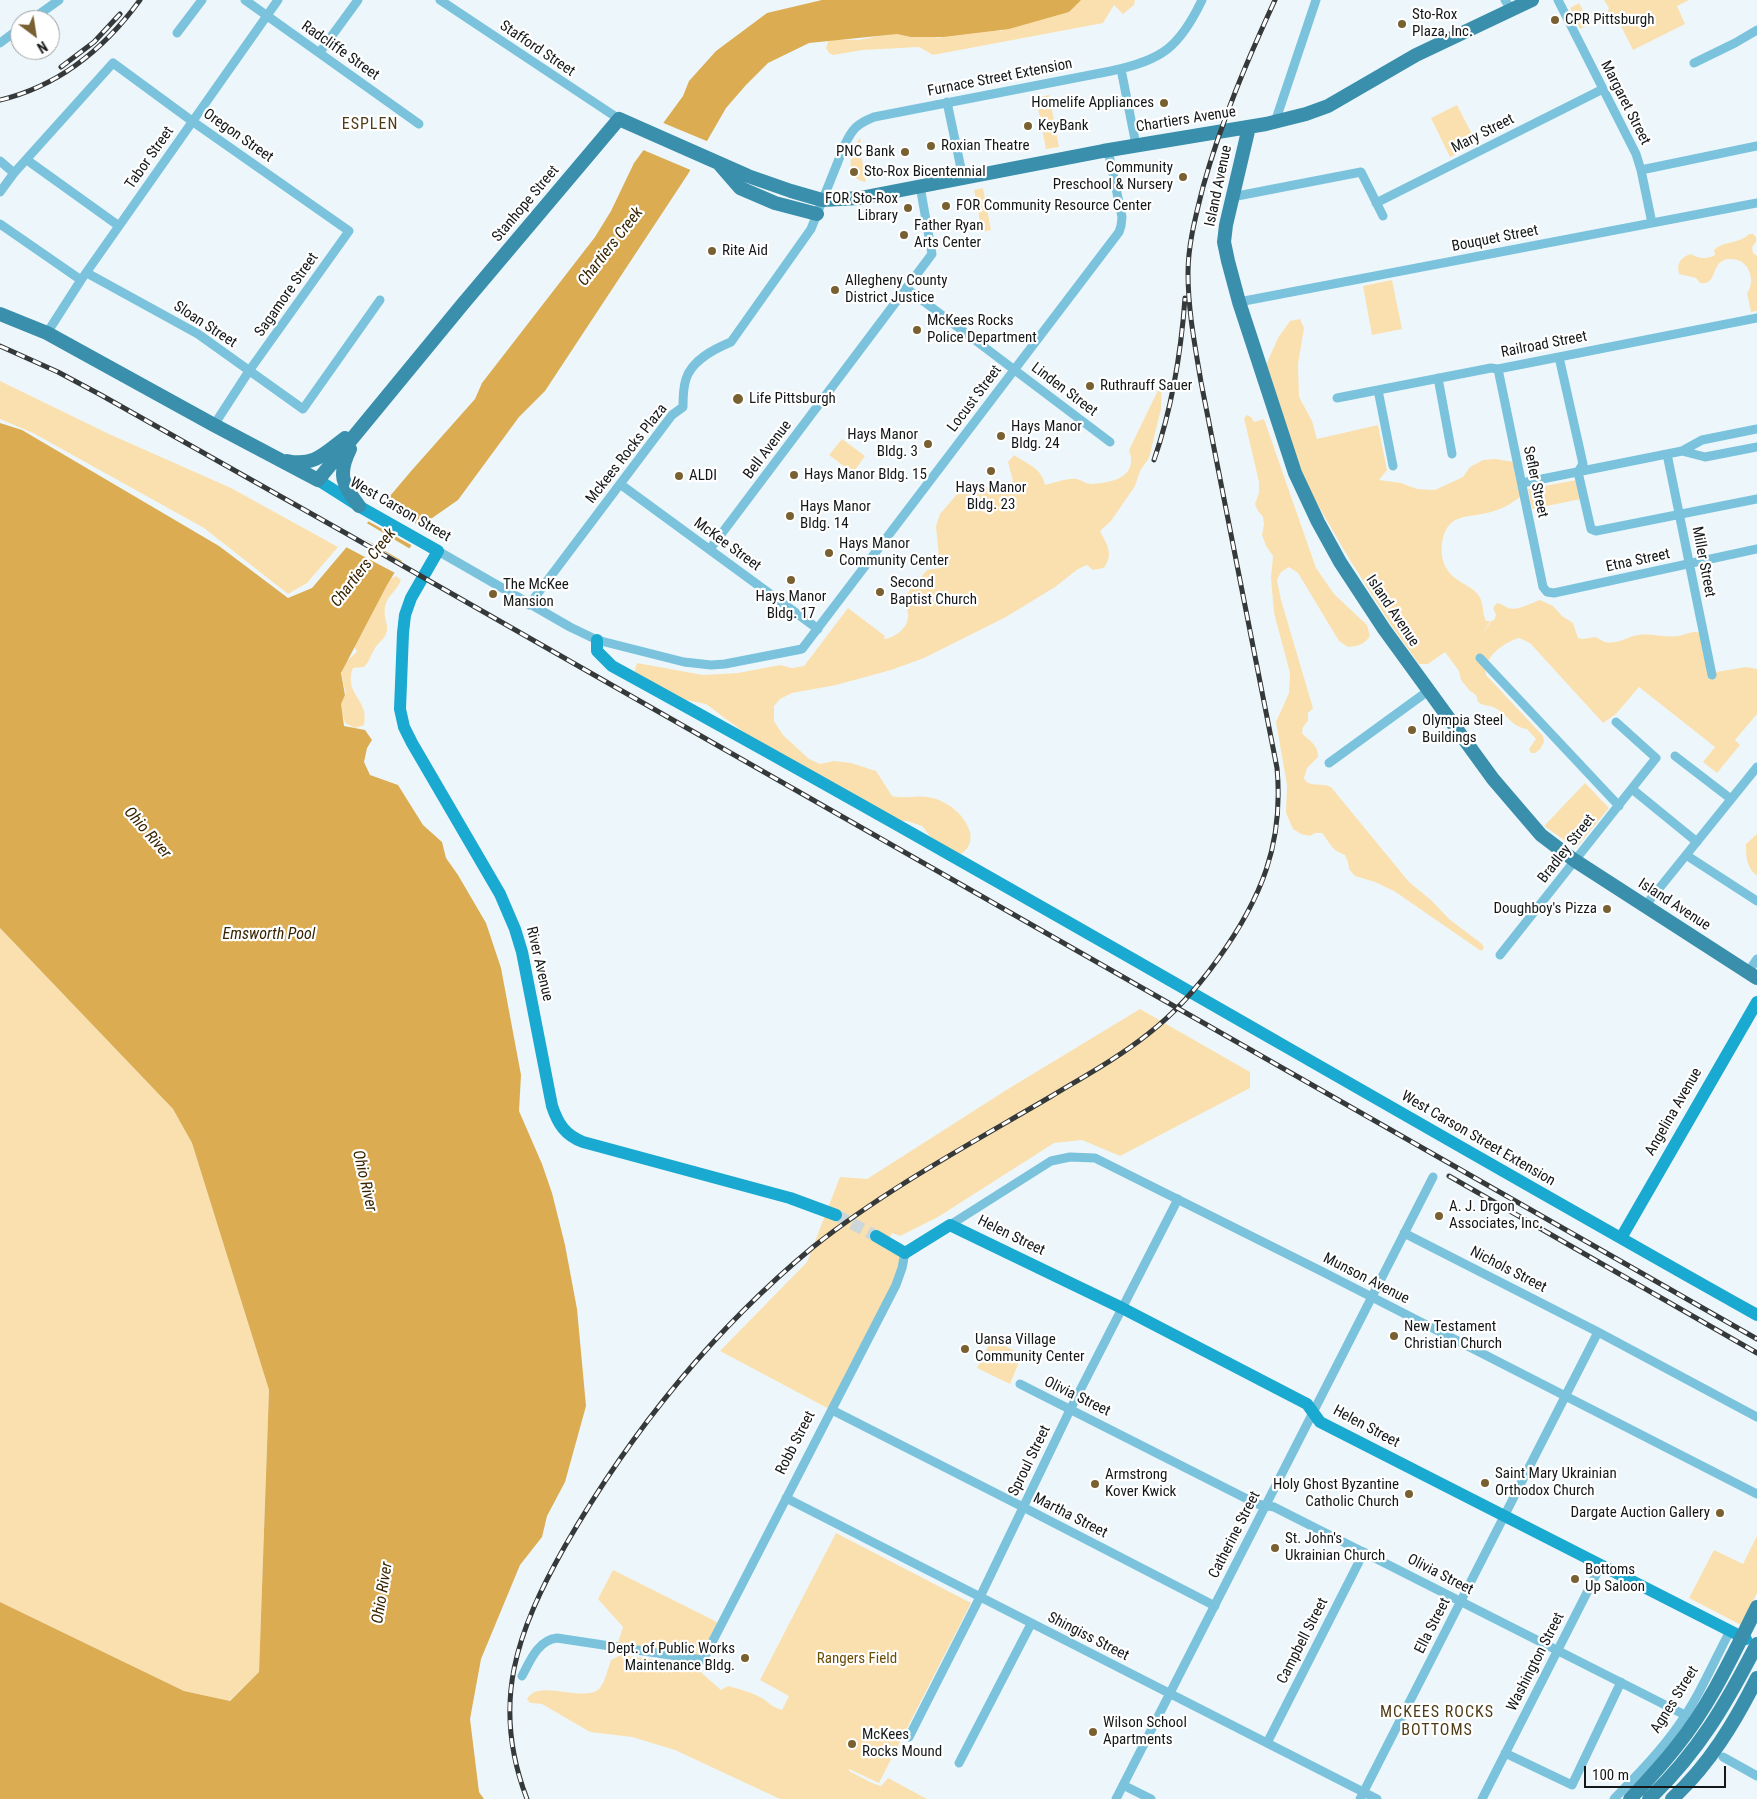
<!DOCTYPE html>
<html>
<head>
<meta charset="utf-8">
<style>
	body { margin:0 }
	#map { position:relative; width:1757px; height:1799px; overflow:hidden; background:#edf7fb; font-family:"Roboto Condensed",sans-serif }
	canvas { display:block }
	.north { position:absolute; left:10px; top:10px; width:50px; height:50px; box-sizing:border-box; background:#fff; border:1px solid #a1a3a3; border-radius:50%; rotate:149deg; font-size:14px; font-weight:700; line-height:20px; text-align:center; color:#151819 }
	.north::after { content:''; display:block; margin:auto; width:18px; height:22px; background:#796031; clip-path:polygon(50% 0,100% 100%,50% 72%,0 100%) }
	.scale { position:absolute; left:1584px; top:1766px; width:142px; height:22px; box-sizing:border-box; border:2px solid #151819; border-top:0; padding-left:6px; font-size:15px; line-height:18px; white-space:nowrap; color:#151819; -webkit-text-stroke:4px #fff; paint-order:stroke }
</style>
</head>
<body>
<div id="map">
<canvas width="1757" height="1799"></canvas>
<div class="north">N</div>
<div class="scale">100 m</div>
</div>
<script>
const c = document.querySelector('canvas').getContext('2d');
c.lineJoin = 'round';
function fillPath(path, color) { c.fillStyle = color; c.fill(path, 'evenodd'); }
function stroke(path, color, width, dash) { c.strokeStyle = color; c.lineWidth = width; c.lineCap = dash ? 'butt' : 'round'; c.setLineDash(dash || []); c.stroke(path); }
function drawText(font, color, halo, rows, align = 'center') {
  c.font = font + ' "Roboto Condensed",sans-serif'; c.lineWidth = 4.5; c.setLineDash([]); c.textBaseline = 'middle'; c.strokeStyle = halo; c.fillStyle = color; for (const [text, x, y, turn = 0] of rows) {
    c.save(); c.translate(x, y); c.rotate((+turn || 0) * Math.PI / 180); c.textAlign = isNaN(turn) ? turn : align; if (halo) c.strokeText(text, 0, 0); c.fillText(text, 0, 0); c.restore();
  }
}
const green = new Path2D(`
	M 1078,0 L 1135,0 L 1134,5 L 1123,14 L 1114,5 L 1103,23 L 933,55 L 919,47 L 863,50 L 833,55 L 829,53 L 826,48 L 829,39 L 859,40 L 898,32 C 904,37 907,36 913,33 L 939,38 L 947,35 L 989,27 L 1001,31 C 1009,24 1020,22 1030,23 L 1033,19 L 1044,16 L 1046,19 L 1051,15 L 1070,12 L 1072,5 Z
	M 1604,0 L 1689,0 L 1677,6 L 1685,24 L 1633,50 L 1616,16 L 1612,18 L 1608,11 L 1609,8 Z
	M 1579,3 L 1590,24 L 1580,29 L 1570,8 Z
	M 1049,95 L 1059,147 L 1046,149 L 1036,98 Z
	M 1457,105 L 1477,144 L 1450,157 L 1431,118 Z
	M 860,138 L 861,142 L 859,143 L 866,182 C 843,179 850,151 860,138 Z
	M 983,188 L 991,230 L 982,232 L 974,190 Z
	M 1749,234 L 1753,234 L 1756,237 L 1756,242 L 1752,247 L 1753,253 L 1757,256 L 1757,311 L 1751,312 L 1747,293 C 1757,280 1748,257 1729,259 C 1709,261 1719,286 1700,283 L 1696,278 L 1679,274 C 1676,263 1681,257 1691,254 C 1699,259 1707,259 1715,255 L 1714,250 C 1725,240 1737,245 1749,234 Z
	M 1392,280 L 1402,329 L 1372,335 L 1363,286 Z
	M 1300,319 L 1304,328 L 1298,364 L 1299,397 L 1312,421 L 1317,439 L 1378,425 L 1387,470 L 1379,480 L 1401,483 L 1417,489 L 1435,490 L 1463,477 L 1470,467 L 1483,460 L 1495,459 L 1515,462 L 1521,496 C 1512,504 1500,510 1487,513 C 1464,518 1447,514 1442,543 C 1441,552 1442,562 1447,569 C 1455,583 1471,584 1479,596 C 1484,604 1482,613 1486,621 L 1490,621 L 1482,635 L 1491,621 L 1494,620 L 1496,615 L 1493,608 L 1497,603 C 1502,604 1504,606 1508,608 C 1518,611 1531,603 1540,600 L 1553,606 L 1562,616 L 1573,623 L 1578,638 L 1583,639 L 1595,637 C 1598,638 1602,641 1605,642 C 1617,645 1628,636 1639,635 C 1651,633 1667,638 1678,636 C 1687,635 1691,630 1700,633 L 1710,673 L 1746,667 L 1757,669 L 1757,714 L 1735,740 L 1740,745 L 1717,773 L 1703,762 L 1715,747 L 1639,687 L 1616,714 L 1603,723 L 1530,643 L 1519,638 C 1503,643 1483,657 1486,675 L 1543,736 L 1544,742 L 1540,749 L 1535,753 L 1531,753 L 1529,749 L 1536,739 L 1527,729 C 1511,727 1507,713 1493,707 C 1488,705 1485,707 1478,702 L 1476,695 L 1470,691 L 1461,680 L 1459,671 L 1445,652 L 1428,664 L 1419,664 L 1391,625 L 1350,560 L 1299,473 L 1266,365 L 1278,338 L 1290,321 Z
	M 0,381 L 109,434 L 231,488 L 338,547 L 307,583 L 288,594 L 204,528 L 33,433 L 0,419 Z
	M 1162,382 L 1161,409 L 1149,458 L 1140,471 L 1135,486 L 1111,521 L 1100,531 C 1107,545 1114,553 1104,568 L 1093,570 L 1087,565 L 1078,569 L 1055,587 L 1006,617 L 924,658 L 891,670 L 836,685 L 792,693 L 780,699 L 774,706 L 774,721 L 783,735 L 809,759 L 820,764 L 834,761 L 851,763 L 876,771 L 892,796 C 907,799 914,795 927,797 C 945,799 965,814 970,832 C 972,843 969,848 960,855 L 932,839 L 922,826 L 907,821 L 890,821 L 781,760 L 706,704 L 671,697 L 633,676 L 637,663 L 703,675 L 738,673 L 780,665 L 792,668 L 804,666 L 848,608 L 885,636 L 884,639 C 895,638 910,627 908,613 C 907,608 904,604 906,598 C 907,591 922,576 927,570 L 940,568 L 936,526 L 940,514 L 958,493 L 1007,483 L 1013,481 L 1008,462 L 1014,455 C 1027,464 1042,468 1045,485 C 1054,483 1067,478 1076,479 C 1082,480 1086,484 1091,484 C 1112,483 1139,477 1129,450 Z
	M 1247,415 L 1251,417 L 1254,422 L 1264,419 L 1316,568 L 1334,594 L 1367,625 L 1370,636 C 1364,645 1358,646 1348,647 L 1339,641 L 1298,573 L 1289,567 L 1281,572 L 1277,580 L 1281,600 L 1313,708 L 1308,713 L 1308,721 L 1303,727 L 1302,733 C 1310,742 1318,744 1318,757 L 1307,768 L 1304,778 C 1308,788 1321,782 1331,787 L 1409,882 L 1431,900 L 1449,919 L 1482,944 L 1484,948 L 1481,951 L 1394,891 L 1375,882 L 1355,876 L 1349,869 L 1348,862 L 1345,855 C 1331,850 1331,844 1322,833 L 1315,833 L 1310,836 L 1301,834 L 1293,829 L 1286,813 L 1287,785 L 1276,722 L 1289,693 L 1290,673 L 1274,613 L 1271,578 L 1273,556 L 1266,546 L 1262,535 L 1264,524 L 1263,517 L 1258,511 L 1255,504 L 1259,493 L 1259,482 L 1244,418 Z
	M 842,439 L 865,456 L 853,473 L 829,455 Z
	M 1577,480 L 1581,499 L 1532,509 L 1528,489 Z
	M 396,576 L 401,580 C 398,589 389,595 386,603 C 382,614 388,623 387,630 C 386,639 377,643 374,650 C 370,656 370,661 364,667 L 353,668 C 343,695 370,699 364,725 L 355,728 L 345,723 L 340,705 L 346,693 C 340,672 339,666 357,652 L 352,642 L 389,580 Z
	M 1585,783 L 1609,808 L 1577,847 L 1574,847 L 1544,826 Z
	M 1757,834 L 1757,876 C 1746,867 1746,857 1746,844 Z
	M 0,928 L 173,1109 L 192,1143 L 269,1390 L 259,1672 L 229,1701 L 184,1691 L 0,1602 Z
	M 1140,1009 L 1250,1072 L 1250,1088 L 1120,1156 L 1082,1140 L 1054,1143 L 938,1217 L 900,1236 L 892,1233 L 884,1248 L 904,1259 L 831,1410 L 720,1351 L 807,1262 L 840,1177 L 867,1179 L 1008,1089 Z
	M 992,1339 L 1022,1355 L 1010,1384 L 977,1368 Z
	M 836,1533 L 971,1603 L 879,1783 L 849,1769 L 849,1771 L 872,1783 L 881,1786 L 888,1778 L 927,1799 L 780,1799 L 675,1750 L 632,1737 L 590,1732 L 542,1704 L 530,1703 L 527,1699 C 538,1678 582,1703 599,1689 C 605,1683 608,1668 611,1660 L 621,1655 L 664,1661 L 696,1668 L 721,1690 L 728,1686 C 739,1689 751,1692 762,1698 C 769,1703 774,1708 782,1710 L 789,1696 L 760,1680 Z
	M 1757,1536 L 1757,1593 L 1741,1625 L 1689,1598 L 1714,1550 L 1743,1564 Z
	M 613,1570 L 721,1624 L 702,1659 L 617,1646 L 623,1627 L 598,1599 Z`);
const water = new Path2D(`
	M 822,0 L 1081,0 L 1069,12 L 1009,29 L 943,37 L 911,37 L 897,34 L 809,43 L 768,63 L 746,85 L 726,108 L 688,174 L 545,391 L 519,417 L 458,500 L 425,523 L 387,585 L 341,673 L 345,695 L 341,704 L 344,726 L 365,730 L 372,740 L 367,748 L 364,762 L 370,775 L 398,785 L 423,825 L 442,842 L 446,858 L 458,875 L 486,923 L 501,968 L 521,1075 L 519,1111 L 542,1164 L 552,1193 L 565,1245 L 577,1309 L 586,1406 L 565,1482 L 547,1516 L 542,1537 L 520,1565 L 481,1659 L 470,1719 L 479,1792 L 484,1799 L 0,1799 L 0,1602 L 184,1691 L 230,1701 L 259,1672 L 269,1390 L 192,1143 L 173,1109 L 0,928 L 0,423 L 22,430 L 219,546 L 288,598 L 312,588 L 412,470 L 475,399 L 482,383 L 595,237 L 611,211 L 634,163 L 683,96 L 689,81 L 716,51 L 767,13 Z`);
const pier = new Path2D(`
	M 661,122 L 709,142 L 693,171 L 641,149 Z
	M 380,504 L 424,528 L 413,546 L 366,520 Z
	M 365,522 L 412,550 L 404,562 L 361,537 L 403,563 L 397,574 L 346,547 Z`);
const secondaryTunnel = new Path2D(`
	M 836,1215 L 876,1236`);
const street = new Path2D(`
	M 245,0 L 419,124
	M 440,0 L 619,119
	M 1505,0 L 1511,9
	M 1558,0 L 1636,154 L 1641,170 L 1652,223
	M 31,20 L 59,0
	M 177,33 L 202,0
	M 0,43 L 20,28
	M 320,52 L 358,0
	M 1694,63 L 1735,43 L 1757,30
	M 1121,69 L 1136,145
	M 947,102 L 963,178
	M 1275,122 L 1316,0
	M 27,160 L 119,226
	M 0,161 L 14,173
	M 1641,170 L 1757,146
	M 0,192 L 14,173 L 113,63 L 192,121 L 349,231 L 249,371 L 214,425
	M 1232,197 L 1361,172 L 1383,216
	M 1376,203 L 1603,89
	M 0,224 L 81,280
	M 87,273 L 198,334 L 303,409 L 380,300
	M 906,288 L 1110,442
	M 1239,302 L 1757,203
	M 47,333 L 81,280 L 278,0
	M 1559,357 L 1583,464 L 1578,472 L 1591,529 L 1596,531 L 1757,499
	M 1498,369 L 1543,587 L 1547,592 L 1554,593 L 1757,549
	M 1438,378 L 1452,454
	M 1378,390 L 1393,466
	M 1337,398 L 1491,368 L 1498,369 L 1757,318
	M 1682,451 L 1705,457 L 1757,447
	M 1667,454 L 1712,675
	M 1522,483 L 1682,451 L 1702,440 L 1757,429
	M 620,484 L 818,629
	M 710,549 L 932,254 L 920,186
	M 438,551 L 570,627 L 597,640 L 684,662 L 711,665 L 725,664 L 802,649 L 1119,232 L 1121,226 L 1122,217 L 1108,150
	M 529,605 L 672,415 L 683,407 C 683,398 683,388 686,379 C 692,360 714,349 731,342 L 811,229 L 845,144 C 853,128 857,124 874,117 L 1111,71 C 1162,60 1179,48 1202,0
	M 1480,658 L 1619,806
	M 1675,756 L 1731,799
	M 1329,763 L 1428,691
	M 1632,789 L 1697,842
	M 1686,855 L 1757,901
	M 1645,906 L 1757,767
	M 1500,955 L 1656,758 L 1616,722
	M 1748,972 L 1757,959
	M 950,1225 L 1051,1161 L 1070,1157 L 1095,1158 L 1321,1271 L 1757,1494
	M 1404,1233 L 1598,1332 L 1757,1417
	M 1020,1384 L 1257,1504 L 1274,1507 L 1685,1715
	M 832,1410 L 1023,1507 L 1215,1606
	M 786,1498 L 1377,1799
	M 522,1676 C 530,1661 538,1640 557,1638 L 703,1660 L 896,1285 L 902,1268 L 905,1253
	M 909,1737 L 980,1597 L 1070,1410 L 1178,1199
	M 1267,1743 L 1364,1552
	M 1505,1753 L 1572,1785 L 1621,1682
	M 1723,1757 L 1757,1776
	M 959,1763 L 1031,1624
	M 1123,1785 L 1151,1799
	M 1116,1799 L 1433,1177
	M 1360,1799 L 1598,1332
	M 1482,1799 L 1601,1565
	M 1614,1799 C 1636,1776 1659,1753 1678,1726 C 1699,1697 1713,1663 1730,1631`);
const secondary = new Path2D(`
	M 318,480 L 362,508 L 438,551 L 411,598 L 405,615 L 403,633 L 400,709 L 404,727 L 412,743 L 500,894 L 515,929 L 522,952 L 552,1106 C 558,1124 565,1135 583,1142 L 790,1198 L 836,1215
	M 597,640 L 597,651 L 612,666 C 997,877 1374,1100 1757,1315
	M 876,1236 L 905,1253 L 950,1225 L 1122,1308 L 1307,1404 L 1320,1422 L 1746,1639
	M 1621,1238 L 1757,1002`);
const primary = new Path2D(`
	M 1249,127 L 1226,225 L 1224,242 L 1228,261 L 1239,302 L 1295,473 L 1318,522 L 1340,562 L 1384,629 L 1493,779 L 1541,835 L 1574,860 L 1757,978
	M 720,165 L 740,188 L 775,203 L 817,214
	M 0,314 L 47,333 L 214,425 L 318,480 L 462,305 L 619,119 L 748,176 L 791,191 L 822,200 L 860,198 L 1103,151 L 1266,124 L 1306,114 L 1328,106 L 1416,55 L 1532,0
	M 350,449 C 337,475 343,485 359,506
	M 287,461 C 314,467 325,453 345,438
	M 1630,1799 C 1646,1782 1662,1765 1676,1747 C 1710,1705 1733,1655 1757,1607
	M 1649,1799 C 1699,1751 1726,1704 1757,1644
	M 1672,1799 C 1709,1765 1735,1722 1757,1678`);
const rail = new Path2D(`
	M 61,67 L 94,42 L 120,14
	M 0,100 C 59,86 105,48 140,0
	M 0,346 L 58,372 L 101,395 L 349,535 L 1757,1339
	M 1154,460 C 1172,408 1181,353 1185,298
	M 1449,1176 L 1757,1353
	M 527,1799 C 490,1703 517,1631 565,1546 C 630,1433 713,1330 813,1247 C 886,1189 970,1144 1050,1097 C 1083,1077 1118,1058 1148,1034 C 1175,1013 1198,987 1218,959 C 1261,899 1284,844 1277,768 L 1201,382 C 1195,346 1188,310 1188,273 C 1188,244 1196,215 1203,187 C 1221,122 1247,61 1275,0`);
const markers = [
	[1555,20,5,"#796031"],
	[1402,24,5,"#796031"],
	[1164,103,5,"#796031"],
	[1028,126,5,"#796031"],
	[931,146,5,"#796031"],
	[905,152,5,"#796031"],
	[854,172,5,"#796031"],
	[1183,177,5,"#796031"],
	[946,206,5,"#796031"],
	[908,208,5,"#796031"],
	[904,235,5,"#796031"],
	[712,251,5,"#796031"],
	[835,290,5,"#796031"],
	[917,330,5,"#796031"],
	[1090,386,5,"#796031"],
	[738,399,6,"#796031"],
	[1001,436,5,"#796031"],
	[928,444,5,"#796031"],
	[991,471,5,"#796031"],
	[794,475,5,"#796031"],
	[679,476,5,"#796031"],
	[790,516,5,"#796031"],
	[829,553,5,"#796031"],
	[791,580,5,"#796031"],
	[880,592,5,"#796031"],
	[493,594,5,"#796031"],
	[1412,730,5,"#796031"],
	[1607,909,5,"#796031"],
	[1439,1216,5,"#796031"],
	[1394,1336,5,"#796031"],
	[965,1349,5,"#796031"],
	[1485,1483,5,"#796031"],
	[1095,1484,5,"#796031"],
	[1409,1494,5,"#796031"],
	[1720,1513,5,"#796031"],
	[1275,1548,5,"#796031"],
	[1575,1579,5,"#796031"],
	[745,1658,5,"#796031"],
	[1093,1732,5,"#796031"],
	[852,1744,5,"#796031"]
];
const poiNames = [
	["Sto-Rox",1412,15],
	["Plaza, Inc.",1412,32],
	["CPR Pittsburgh",1565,20],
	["Homelife Appliances",1154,103,"right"],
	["KeyBank",1038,126],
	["Roxian Theatre",941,146],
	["PNC Bank",895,152,"right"],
	["Community",1173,168,"right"],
	["Preschool & Nursery",1173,185,"right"],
	["Sto-Rox Bicentennial",864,172],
	["FOR Sto-Rox",898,199,"right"],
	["Library",898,216,"right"],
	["FOR Community Resource Center",956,206],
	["Father Ryan",914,226],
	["Arts Center",914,243],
	["Rite Aid",722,251],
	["Allegheny County",845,281],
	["District Justice",845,298],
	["McKees Rocks",927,321],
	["Police Department",927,338],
	["Ruthrauff Sauer",1100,386],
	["Life Pittsburgh",749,399],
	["Hays Manor",1011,427],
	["Bldg. 24",1011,444],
	["Hays Manor",918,435,"right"],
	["Bldg. 3",918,452,"right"],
	["Hays Manor Bldg. 15",804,475],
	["ALDI",689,476],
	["Hays Manor",991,488,"center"],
	["Bldg. 23",991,505,"center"],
	["Hays Manor",800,507],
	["Bldg. 14",800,524],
	["Hays Manor",839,544],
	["Community Center",839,561],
	["Second",890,583],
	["Baptist Church",890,600],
	["The McKee",503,585],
	["Mansion",503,602],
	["Hays Manor",791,597,"center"],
	["Bldg. 17",791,614,"center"],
	["Olympia Steel",1422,721],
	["Buildings",1422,738],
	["Doughboy's Pizza",1597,909,"right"],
	["A. J. Drgon",1449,1207],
	["Associates, Inc.",1449,1224],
	["New Testament",1404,1327],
	["Christian Church",1404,1344],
	["Uansa Village",975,1340],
	["Community Center",975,1357],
	["Saint Mary Ukrainian",1495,1474],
	["Orthodox Church",1495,1491],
	["Armstrong",1105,1475],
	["Kover Kwick",1105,1492],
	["Holy Ghost Byzantine",1399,1485,"right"],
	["Catholic Church",1399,1502,"right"],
	["Dargate Auction Gallery",1710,1513,"right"],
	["St. John's",1285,1539],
	["Ukrainian Church",1285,1556],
	["Bottoms",1585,1570],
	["Up Saloon",1585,1587],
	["Dept. of Public Works",735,1649,"right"],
	["Maintenance Bldg.",735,1666,"right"],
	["Wilson School",1103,1723],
	["Apartments",1103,1740],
	["McKees",862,1735],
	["Rocks Mound",862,1752]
];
const streetNames = [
	["Stafford Street",537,49,34],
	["Radcliffe Street",340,51,35],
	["Furnace Street Extension",1000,78,-11],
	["Margaret Street",1625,103,63],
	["Chartiers Avenue",1186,120,-9],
	["Mary Street",1483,134,-27],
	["Oregon Street",238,136,35],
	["Tabor Street",150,158,-55],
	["Island Avenue",1219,186,-78],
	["Stanhope Street",526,204,-50],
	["Bouquet Street",1495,239,-11],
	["Sagamore Street",287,295,-55],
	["Sloan Street",205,325,33],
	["Railroad Street",1544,345,-11],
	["Linden Street",1064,390,37],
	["Locust Street",975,399,-53],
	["Bell Avenue",768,450,-53],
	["Mckees Rocks Plaza",627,454,-52],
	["Sefler Street",1535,482,78],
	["West Carson Street",400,510,30],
	["McKee Street",727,545,36],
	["Etna Street",1638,561,-12],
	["Miller Street",1703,562,79],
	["Island Avenue",1392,611,56],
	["Bradley Street",1567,849,-52],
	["Island Avenue",1674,905,33],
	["River Avenue",539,964,77],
	["Angelina Avenue",1674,1112,-60],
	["West Carson Street Extension",1478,1139,30],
	["Helen Street",1011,1236,26],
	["Nichols Street",1508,1270,27],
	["Munson Avenue",1366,1279,27],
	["Olivia Street",1077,1397,26],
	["Helen Street",1366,1427,28],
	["Robb Street",796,1443,-63],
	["Sproul Street",1030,1461,-64],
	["Martha Street",1070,1516,27],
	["Catherine Street",1235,1535,-63],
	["Olivia Street",1440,1575,27],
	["Ella Street",1433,1626,-63],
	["Shingiss Street",1088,1637,27],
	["Campbell Street",1303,1641,-63],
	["Washington Street",1536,1662,-63],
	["Agnes Street",1675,1700,-58]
];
const parkNames = [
	["Rangers Field",857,1659]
];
const neighbourhoodNames = [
	["ESPLEN",370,125],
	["MCKEES ROCKS",1437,1713],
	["BOTTOMS",1437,1731]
];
const waterNames = [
	["Chartiers Creek",611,247,-52],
	["Chartiers Creek",364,568,-52],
	["Ohio River",147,833,49],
	["Emsworth Pool",269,935],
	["Ohio River",364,1181,77],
	["Ohio River",383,1593,-81]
];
fillPath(green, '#fbe0af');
fillPath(water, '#dbac52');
fillPath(pier, '#edf7fb');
stroke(secondaryTunnel, '#cdd6d9', 12, [12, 6]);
stroke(street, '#7bc3dd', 9);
stroke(secondary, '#1aa9d0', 12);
stroke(primary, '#398fac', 14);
stroke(rail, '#35393a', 5);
stroke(rail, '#fff', 3, [9]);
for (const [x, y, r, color] of markers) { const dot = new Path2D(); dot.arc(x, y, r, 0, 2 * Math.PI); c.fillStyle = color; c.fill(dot); stroke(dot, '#fff', 2); }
drawText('15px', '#151819', '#fff', poiNames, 'left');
drawText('15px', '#151819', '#fff', streetNames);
drawText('15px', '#6c4d02', '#fff', parkNames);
c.letterSpacing = '1px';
drawText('16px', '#4f3b16', '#fff', neighbourhoodNames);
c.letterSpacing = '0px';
drawText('italic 16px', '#382500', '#fff', waterNames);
</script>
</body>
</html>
